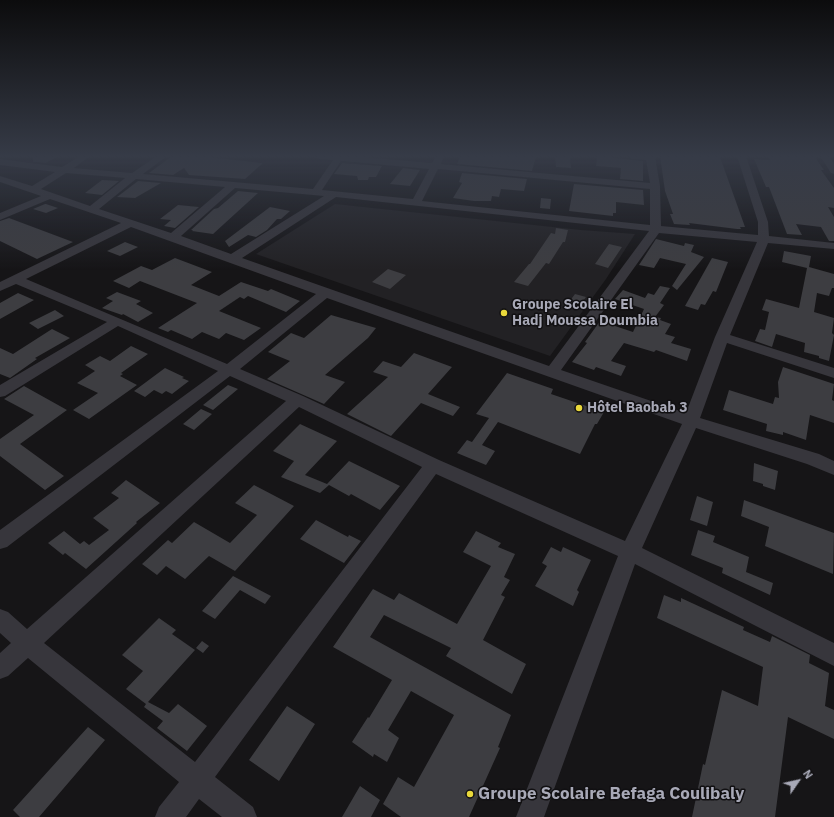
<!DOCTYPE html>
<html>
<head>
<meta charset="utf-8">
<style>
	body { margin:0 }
	#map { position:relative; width:834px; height:817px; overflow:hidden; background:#161517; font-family:"IBM Plex Sans",sans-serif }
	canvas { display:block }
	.north { position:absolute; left:778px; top:761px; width:40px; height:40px; -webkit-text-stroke:3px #111012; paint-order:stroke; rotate:56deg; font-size:11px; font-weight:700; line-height:16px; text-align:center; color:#a8a9b7 }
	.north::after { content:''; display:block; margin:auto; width:14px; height:18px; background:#a8a9b7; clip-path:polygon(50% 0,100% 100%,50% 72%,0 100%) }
</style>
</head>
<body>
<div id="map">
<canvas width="834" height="817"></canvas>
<div class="north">N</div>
</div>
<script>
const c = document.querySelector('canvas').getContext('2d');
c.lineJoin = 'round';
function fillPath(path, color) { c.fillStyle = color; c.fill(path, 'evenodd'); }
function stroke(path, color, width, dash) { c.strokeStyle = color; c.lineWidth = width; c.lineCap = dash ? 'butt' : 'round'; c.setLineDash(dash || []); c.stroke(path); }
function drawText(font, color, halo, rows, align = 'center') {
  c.font = font + ' "IBM Plex Sans",sans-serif'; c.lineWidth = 3; c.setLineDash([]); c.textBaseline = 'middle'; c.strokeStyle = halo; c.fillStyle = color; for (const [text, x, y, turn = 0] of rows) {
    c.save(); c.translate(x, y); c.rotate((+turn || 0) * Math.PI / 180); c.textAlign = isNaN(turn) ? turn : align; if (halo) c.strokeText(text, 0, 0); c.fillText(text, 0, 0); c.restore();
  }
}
const built = new Path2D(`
	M 335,204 L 581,230 L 635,234 L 606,279 L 550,356 L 256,254 Z`);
const building = new Path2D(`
	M 33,156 L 58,156 L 46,163 L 33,162 Z
	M 172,156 L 207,157 L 263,163 L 245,179 L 189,175 L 184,168 L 173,175 L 149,173 Z
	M 460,156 L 522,156 L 536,157 L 532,171 L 457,164 Z
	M 555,156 L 570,156 L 571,168 L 556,167 Z
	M 597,156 L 643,161 L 643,181 L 620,179 L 621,168 L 596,166 Z
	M 660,156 L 720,157 L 745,227 L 740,227 L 741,229 L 737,229 L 689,223 L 690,225 L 674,224 L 670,214 L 673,214 L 665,191 Z
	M 768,156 L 815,157 L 824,170 L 821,170 L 834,188 L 834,208 L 828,207 L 834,217 L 834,241 L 829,241 L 821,227 L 796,224 L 802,235 L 787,234 L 769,187 L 766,187 L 754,159 L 770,160 Z
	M 342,163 L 382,166 L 376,177 L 369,177 L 368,180 L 358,180 L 357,176 L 334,174 Z
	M 403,168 L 420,170 L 410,186 L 390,184 Z
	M 462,173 L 527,179 L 524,191 L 501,189 L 499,197 L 492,196 L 491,201 L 474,201 L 453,198 L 462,183 L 459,182 Z
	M 102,180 L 119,181 L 102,195 L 85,193 Z
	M 138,181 L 161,183 L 135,198 L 117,197 Z
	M 574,184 L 643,190 L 644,205 L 616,202 L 616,213 L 613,213 L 613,216 L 569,211 Z
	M 238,191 L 258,193 L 213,234 L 192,231 L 193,230 L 191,230 L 214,209 L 218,208 Z
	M 541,198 L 551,199 L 550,209 L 540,208 Z
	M 45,204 L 46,204 L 58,208 L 46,213 L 33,209 Z
	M 178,205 L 199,207 L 175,228 L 164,226 L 171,220 L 160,219 Z
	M 270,207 L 290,211 L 281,219 L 277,219 L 267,230 L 256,237 L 248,235 L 229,247 L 225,241 Z
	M 9,218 L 73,242 L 37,259 L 0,241 L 0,221 Z
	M 556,228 L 568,230 L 565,242 L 563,242 L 549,264 L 546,263 L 528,286 L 514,282 L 529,264 L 530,264 L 551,233 L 555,234 Z
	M 656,239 L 684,246 L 685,243 L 694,245 L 691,252 L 704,257 L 677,290 L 672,286 L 686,264 L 660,258 L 654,268 L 639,265 Z
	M 125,242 L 138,247 L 120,256 L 107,251 Z
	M 609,244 L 622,247 L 608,268 L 595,264 Z
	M 784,251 L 811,256 L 809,267 L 834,274 L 834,288 L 832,288 L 829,296 L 817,293 L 814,312 L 834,318 L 832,333 L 834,335 L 829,361 L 819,358 L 819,356 L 804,352 L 805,343 L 776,334 L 772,347 L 755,341 L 760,329 L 765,330 L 769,312 L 762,310 L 766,299 L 799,308 L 807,268 L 782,262 Z
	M 175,258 L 212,272 L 191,285 L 219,296 L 241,282 L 268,291 L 271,289 L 300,301 L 286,312 L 248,296 L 244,299 L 240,297 L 219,311 L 261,328 L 244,340 L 226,333 L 219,339 L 202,332 L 192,339 L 171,330 L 168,332 L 158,328 L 197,303 L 140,281 L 129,288 L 113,281 L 141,266 L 152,270 Z
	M 712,258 L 728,262 L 716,292 L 713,291 L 705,305 L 701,304 L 698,310 L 685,306 Z
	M 388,269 L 406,275 L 390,289 L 372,282 Z
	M 660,286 L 670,288 L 660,303 L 664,305 L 655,317 L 661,318 L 660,320 L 671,324 L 665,334 L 675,337 L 671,343 L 691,349 L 687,361 L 656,350 L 654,352 L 624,343 L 611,361 L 626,366 L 621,376 L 596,367 L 594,370 L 572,362 L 587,343 L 585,342 L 600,321 L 633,332 L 644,309 L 615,299 L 623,290 L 645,298 L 648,293 L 654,295 Z
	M 117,292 L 141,301 L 136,304 L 153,313 L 138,322 L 123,314 L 122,315 L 102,308 L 113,301 L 106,298 Z
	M 18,293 L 34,300 L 0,319 L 0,303 Z
	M 575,294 L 586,297 L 577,309 L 566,306 Z
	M 55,310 L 64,316 L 38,329 L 29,323 Z
	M 331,315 L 376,328 L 368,338 L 325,375 L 345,382 L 324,404 L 267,379 L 290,361 L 268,352 L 291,333 L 304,338 Z
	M 52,329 L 70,338 L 35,358 L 37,359 L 10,378 L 0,374 L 0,348 L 13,354 Z
	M 131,346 L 148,354 L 121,373 L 123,374 L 120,376 L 137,385 L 89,419 L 73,410 L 98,393 L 77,383 L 95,371 L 85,365 L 100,356 L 110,361 Z
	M 414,353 L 452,367 L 428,394 L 460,407 L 453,416 L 421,403 L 391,436 L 347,414 L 388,377 L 373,372 L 383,361 L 401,367 Z
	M 783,367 L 834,384 L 832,400 L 834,401 L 834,423 L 810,415 L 806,440 L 783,432 L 783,435 L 766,431 L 767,424 L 723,410 L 729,390 L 773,404 L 775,397 L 779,398 L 778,382 Z
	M 165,368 L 184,377 L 182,378 L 189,381 L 172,394 L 166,391 L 162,394 L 154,390 L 145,397 L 134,391 Z
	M 507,373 L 553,389 L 551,394 L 604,412 L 597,424 L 595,424 L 580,454 L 498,422 L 482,445 L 495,451 L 486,465 L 457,453 L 467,440 L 472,442 L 489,418 L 476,414 Z
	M 228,385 L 238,389 L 213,410 L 203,405 Z
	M 24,386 L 67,410 L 20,444 L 64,476 L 45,490 L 0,456 L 0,439 L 34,415 L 4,399 Z
	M 201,409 L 212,414 L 194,430 L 183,424 Z
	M 300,424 L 337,441 L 305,475 L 327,484 L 349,461 L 400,486 L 380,510 L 351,494 L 349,496 L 329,485 L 320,493 L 281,477 L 294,461 L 273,451 Z
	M 754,463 L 778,471 L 775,490 L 763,486 L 763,484 L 753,481 Z
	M 126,480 L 160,503 L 136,522 L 137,523 L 86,569 L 65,553 L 63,555 L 48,543 L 64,531 L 80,544 L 84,541 L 89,545 L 109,530 L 93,518 L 119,498 L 111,493 Z
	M 254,485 L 294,506 L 235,571 L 209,556 L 185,579 L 166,566 L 157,575 L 142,564 L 168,540 L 172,543 L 194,522 L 230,543 L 257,515 L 235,503 Z
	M 697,496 L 713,502 L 707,526 L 690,520 Z
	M 744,500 L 834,533 L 833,574 L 765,546 L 769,527 L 741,516 Z
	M 316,520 L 348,537 L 349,535 L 361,541 L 344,563 L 300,539 Z
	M 698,530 L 715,536 L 713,542 L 749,557 L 746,572 L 773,583 L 770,595 L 722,573 L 723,568 L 691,555 Z
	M 476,531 L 501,543 L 498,547 L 515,554 L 504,577 L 510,580 L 501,595 L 505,597 L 483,640 L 526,664 L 512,694 L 446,656 L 451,648 L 384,615 L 370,637 L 511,715 L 498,747 L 500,748 L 469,817 L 401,817 L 383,804 L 398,777 L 414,787 L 454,715 L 411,691 L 388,730 L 399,738 L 387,762 L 374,754 L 373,757 L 352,742 L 368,717 L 369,718 L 392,680 L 333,647 L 373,589 L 394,600 L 399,593 L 457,624 L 491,566 L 463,552 Z
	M 551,547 L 561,552 L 563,547 L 591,560 L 577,590 L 579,592 L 573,606 L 535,586 L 547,566 L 542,563 Z
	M 233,576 L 271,596 L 265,604 L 240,590 L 215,619 L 202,611 Z
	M 664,595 L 681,602 L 681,598 L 744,627 L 743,630 L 770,642 L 772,636 L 810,655 L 809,663 L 829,673 L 825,706 L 834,710 L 834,739 L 788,717 L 775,817 L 692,817 L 703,764 L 705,765 L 722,690 L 758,706 L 763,667 L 657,618 Z
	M 159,618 L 176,630 L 172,634 L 195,650 L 148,702 L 169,713 L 178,704 L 207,726 L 187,751 L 157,728 L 163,721 L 144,707 L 146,704 L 126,689 L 143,671 L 122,655 Z
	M 202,641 L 209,646 L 203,653 L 196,648 Z
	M 287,706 L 315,724 L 279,781 L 249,760 Z
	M 88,727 L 105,740 L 39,817 L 20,817 L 13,810 Z
	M 360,786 L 380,800 L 371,817 L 342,817 Z`);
const minor = new Path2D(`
	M 80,156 L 90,156 L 74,168 L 132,173 L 157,156 L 167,156 L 143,174 L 313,189 L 333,160 L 319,159 L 315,156 L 350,156 L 432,163 L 436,156 L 444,156 L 441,164 L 650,183 L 646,160 L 632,159 L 628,156 L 655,156 L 660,186 L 661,226 L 758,235 L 758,222 L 737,156 L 746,156 L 768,222 L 769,236 L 834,243 L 834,249 L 768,243 L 730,335 L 834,368 L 834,378 L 727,343 L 700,418 L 819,454 L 834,461 L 834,475 L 807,464 L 696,428 L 642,548 L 834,643 L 834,666 L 635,564 L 544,817 L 516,817 L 618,556 L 436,474 L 215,777 L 253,807 L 257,817 L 222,817 L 199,799 L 186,817 L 155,817 L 159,807 L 179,782 L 28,658 L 8,676 L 0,679 L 0,653 L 11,643 L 0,633 L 0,609 L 8,612 L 27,629 L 286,401 L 230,376 L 7,547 L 0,549 L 0,530 L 218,371 L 118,326 L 5,396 L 0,397 L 0,385 L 107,322 L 16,284 L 0,291 L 0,282 L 121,223 L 50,199 L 0,220 L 0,213 L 41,196 L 0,182 L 0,176 L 32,186 L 55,172 L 0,165 L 0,159 L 62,167 ZM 341,161 L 429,169 L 413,199 L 322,190 ZM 438,169 L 650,189 L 650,225 L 422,201 ZM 66,173 L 125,178 L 90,206 L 41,189 ZM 136,179 L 225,187 L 171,233 L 99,209 ZM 235,188 L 324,196 L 231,254 L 181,236 ZM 336,197 L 649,231 L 549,366 L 242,258 ZM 131,227 L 316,294 L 227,364 L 26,279 ZM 659,233 L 757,242 L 715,337 L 686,413 L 561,370 ZM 327,298 L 682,424 L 625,541 L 439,460 L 303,396 L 240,369 ZM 299,407 L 422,467 L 195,762 L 44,643 Z
	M 820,156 L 829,156 L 834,164 L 834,174 L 831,173 Z`);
const markers = [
	[504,313,4,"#ead93b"],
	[579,408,4,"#ead93b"],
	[470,794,4,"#ead93b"]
];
const poiNames = [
	["Groupe Scolaire El",512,305],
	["Hadj Moussa Doumbia",512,321],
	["Hôtel Baobab 3",587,408]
];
const nearPoinames = [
	["Groupe Scolaire Befaga Coulibaly",478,794]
];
fillPath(built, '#222124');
fillPath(building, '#3d3d41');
fillPath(minor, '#37363c');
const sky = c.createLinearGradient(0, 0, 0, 270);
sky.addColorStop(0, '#0c0c0d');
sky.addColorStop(0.58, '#363b47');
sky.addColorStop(1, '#363b4700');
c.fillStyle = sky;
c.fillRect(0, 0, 834, 270);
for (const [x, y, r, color] of markers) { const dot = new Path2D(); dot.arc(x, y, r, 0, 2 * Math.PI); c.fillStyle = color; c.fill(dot); stroke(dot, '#111012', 1.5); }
drawText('bold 14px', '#a8a9b7', '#111012', poiNames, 'left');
drawText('bold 17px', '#a8a9b7', '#111012', nearPoinames, 'left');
</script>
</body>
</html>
